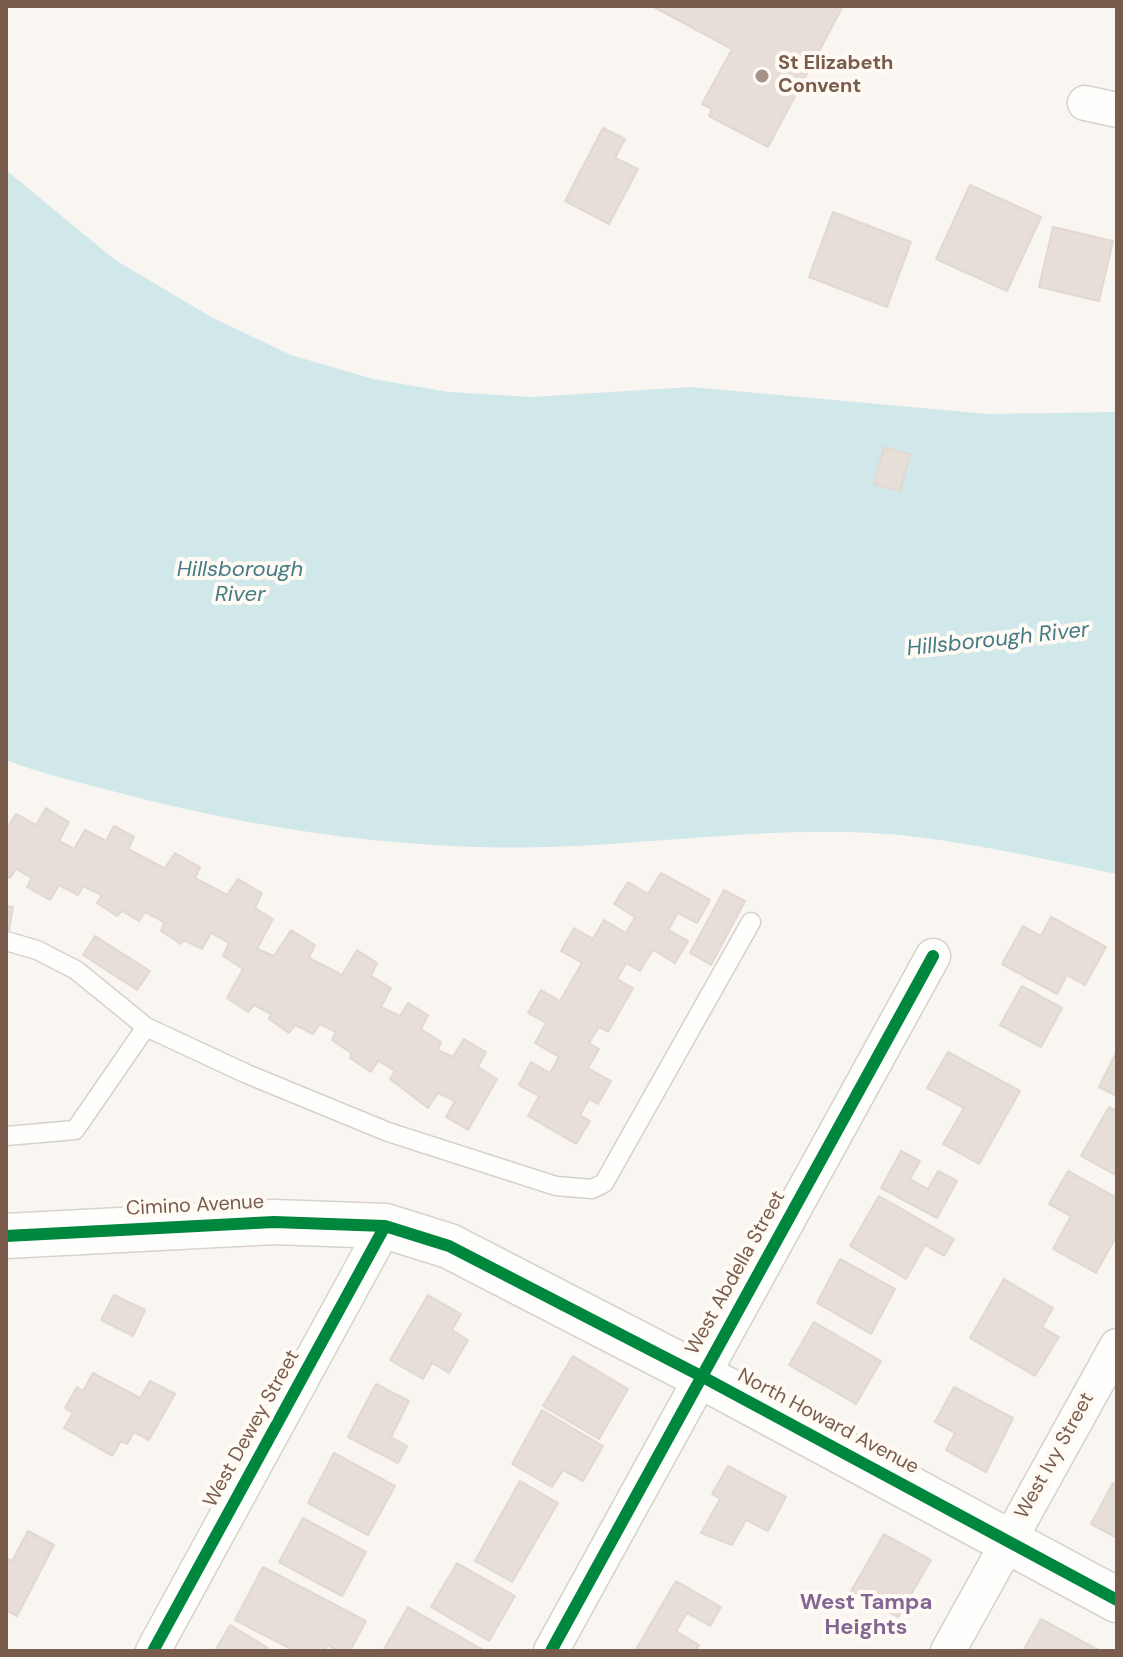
<!DOCTYPE html>
<html>
<head>
<meta charset="utf-8">
<style>
	body { margin:0 }
	#map { position:relative; width:1123px; height:1657px; overflow:hidden; background:#f9f5f0; font-family:"DM Sans",sans-serif }
	canvas { display:block }
	.frame { position:absolute; inset:0; border:8px solid #7a5c4d; pointer-events:none }
</style>
</head>
<body>
<div id="map">
<canvas width="1123" height="1657"></canvas>
<div class="frame"></div>
</div>
<script>
const c = document.querySelector('canvas').getContext('2d');
c.lineJoin = 'round';
function fillPath(path, color) { c.fillStyle = color; c.fill(path, 'evenodd'); }
function stroke(path, color, width, dash) { c.strokeStyle = color; c.lineWidth = width; c.lineCap = dash ? 'butt' : 'round'; c.setLineDash(dash || []); c.stroke(path); }
function drawText(font, color, halo, rows, align = 'center') {
  c.font = font + ' "DM Sans",sans-serif'; c.lineWidth = 8; c.setLineDash([]); c.textBaseline = 'middle'; c.strokeStyle = halo; c.fillStyle = color; for (const [text, x, y, turn = 0] of rows) {
    c.save(); c.translate(x, y); c.rotate((+turn || 0) * Math.PI / 180); c.textAlign = isNaN(turn) ? turn : align; if (halo) c.strokeText(text, 0, 0); c.fillText(text, 0, 0); c.restore();
  }
}
const water = new Path2D(`
	M 6,170 L 115,260 L 213,318 L 291,355 L 373,379 L 449,392 L 531,397 L 691,387 L 988,414 L 1117,412 L 1117,874 C 1037,858 955,838 873,833 C 763,827 656,844 547,847 C 402,851 256,829 116,792 C 79,782 42,774 6,760 Z`);
const building = new Path2D(`
	M 652,6 L 843,6 L 768,147 L 709,116 L 712,109 L 702,104 L 732,49 Z
	M 603,128 L 625,139 L 615,158 L 638,169 L 609,224 L 565,201 Z
	M 970,185 L 1041,217 L 1007,291 L 936,259 Z
	M 833,212 L 911,242 L 887,307 L 809,277 Z
	M 1053,227 L 1113,241 L 1099,301 L 1039,287 Z
	M 884,447 L 910,454 L 900,491 L 874,484 Z
	M 46,808 L 69,822 L 59,841 L 74,849 L 85,830 L 106,841 L 114,826 L 134,837 L 128,849 L 162,867 L 165,868 L 175,853 L 200,867 L 195,878 L 227,895 L 238,879 L 262,893 L 255,908 L 273,919 L 257,949 L 274,956 L 291,930 L 315,945 L 309,958 L 342,975 L 357,950 L 377,963 L 371,976 L 391,988 L 381,1007 L 400,1016 L 408,1003 L 428,1015 L 421,1029 L 441,1042 L 438,1050 L 453,1057 L 464,1039 L 486,1052 L 478,1067 L 497,1079 L 468,1130 L 446,1117 L 455,1101 L 438,1093 L 428,1108 L 390,1079 L 395,1071 L 378,1061 L 371,1072 L 350,1058 L 351,1053 L 332,1040 L 336,1032 L 320,1024 L 313,1034 L 295,1025 L 289,1033 L 269,1019 L 271,1014 L 254,1005 L 248,1012 L 227,998 L 243,969 L 223,956 L 229,943 L 211,933 L 202,949 L 184,940 L 181,944 L 161,931 L 164,922 L 145,912 L 139,921 L 122,911 L 117,916 L 97,903 L 102,895 L 83,886 L 78,895 L 59,885 L 50,900 L 27,887 L 32,878 L 16,869 L 10,878 L 6,876 L 6,830 L 16,814 L 36,825 Z
	M 661,873 L 710,900 L 697,923 L 678,913 L 668,930 L 688,941 L 675,963 L 653,950 L 640,971 L 626,963 L 617,979 L 633,988 L 608,1032 L 599,1027 L 589,1043 L 599,1049 L 588,1068 L 611,1081 L 598,1104 L 589,1099 L 580,1115 L 590,1121 L 576,1144 L 528,1116 L 539,1096 L 519,1085 L 531,1062 L 550,1073 L 559,1057 L 535,1043 L 546,1023 L 528,1013 L 541,990 L 560,1001 L 582,963 L 561,951 L 574,928 L 593,939 L 604,920 L 626,933 L 635,917 L 614,904 L 628,882 L 648,894 Z
	M 724,890 L 745,901 L 711,965 L 690,953 Z
	M 6,906 L 13,907 L 9,930 L 6,930 Z
	M 1051,917 L 1106,947 L 1085,985 L 1067,975 L 1057,994 L 1002,964 L 1023,926 L 1041,936 Z
	M 95,936 L 150,971 L 137,990 L 83,955 Z
	M 1022,986 L 1062,1008 L 1041,1047 L 1000,1025 Z
	M 1117,1051 L 1117,1096 L 1099,1087 Z
	M 948,1052 L 1020,1091 L 979,1164 L 943,1144 L 964,1108 L 927,1088 Z
	M 1109,1107 L 1117,1111 L 1117,1176 L 1081,1156 Z
	M 901,1151 L 920,1161 L 910,1179 L 928,1189 L 938,1171 L 957,1181 L 937,1218 L 881,1188 Z
	M 1068,1171 L 1117,1198 L 1117,1235 L 1096,1273 L 1053,1249 L 1071,1216 L 1049,1204 Z
	M 879,1196 L 954,1239 L 944,1256 L 925,1245 L 906,1279 L 850,1246 Z
	M 840,1259 L 895,1289 L 871,1334 L 817,1303 Z
	M 1004,1279 L 1053,1308 L 1042,1327 L 1059,1337 L 1035,1376 L 970,1338 Z
	M 114,1295 L 145,1310 L 133,1336 L 101,1320 Z
	M 428,1295 L 461,1314 L 452,1330 L 468,1340 L 449,1373 L 432,1363 L 423,1379 L 390,1360 Z
	M 814,1322 L 881,1361 L 856,1404 L 789,1365 Z
	M 573,1356 L 628,1389 L 599,1439 L 543,1406 Z
	M 93,1373 L 140,1398 L 150,1381 L 175,1394 L 149,1440 L 134,1432 L 127,1444 L 121,1441 L 112,1456 L 64,1428 L 73,1413 L 65,1408 L 77,1387 L 83,1391 Z
	M 376,1384 L 409,1401 L 391,1437 L 407,1446 L 398,1463 L 348,1437 Z
	M 954,1387 L 1013,1418 L 986,1472 L 946,1450 L 955,1433 L 935,1422 Z
	M 542,1410 L 603,1446 L 583,1481 L 563,1470 L 552,1487 L 512,1464 Z
	M 334,1453 L 395,1486 L 368,1535 L 308,1503 Z
	M 728,1466 L 786,1497 L 768,1531 L 746,1520 L 732,1545 L 701,1533 L 720,1499 L 712,1494 Z
	M 520,1481 L 558,1503 L 512,1582 L 475,1561 Z
	M 1113,1483 L 1117,1485 L 1117,1538 L 1091,1524 Z
	M 303,1518 L 366,1552 L 342,1596 L 279,1562 Z
	M 28,1531 L 54,1545 L 17,1616 L 6,1610 L 6,1558 L 12,1561 Z
	M 884,1534 L 931,1560 L 898,1617 L 851,1591 Z
	M 457,1563 L 515,1596 L 489,1641 L 431,1607 Z
	M 263,1567 L 366,1621 L 350,1651 L 339,1651 L 327,1645 L 324,1651 L 295,1651 L 235,1620 Z
	M 676,1581 L 721,1607 L 710,1626 L 687,1613 L 676,1631 L 699,1645 L 695,1651 L 635,1651 Z
	M 408,1607 L 485,1651 L 383,1651 Z
	M 1041,1619 L 1100,1651 L 1023,1651 Z
	M 230,1625 L 268,1648 L 266,1651 L 215,1651 Z`);
const service = new Path2D(`
	M 6,941 L 37,950 L 76,970 L 146,1027
	M 6,1136 L 75,1130 L 146,1027 L 247,1074 L 388,1132 L 556,1186 L 592,1189 L 604,1183 L 751,922`);
const minor = new Path2D(`
	M 1085,103 L 1117,110
	M 153,1651 L 385,1226
	M 551,1651 L 933,956
	M 948,1651 L 1117,1346`);
const secondary = new Path2D(`
	M 6,1236 L 274,1222 L 385,1226 L 449,1246 L 701,1376 L 1117,1600`);
const cycleway = new Path2D(`
	M 6,1236 L 274,1222 L 385,1226 L 449,1246 L 701,1376 L 1117,1600
	M 153,1651 L 385,1226
	M 551,1651 L 933,956`);
const markers = [
	[762,76,8,"#a69286"]
];
const poiNames = [
	["St Elizabeth",778,64],
	["Convent",778,87]
];
const streetNames = [
	["Cimino Avenue",195,1206,-3],
	["West Abdella Street",736,1273,-61],
	["North Howard Avenue",828,1422,28],
	["West Dewey Street",252,1429,-61],
	["West Ivy Street",1055,1456,-61]
];
const waterNames = [
	["Hillsborough",240,570],
	["River",240,595],
	["Hillsborough River",998,640,-6]
];
const neighbourhoodNames = [
	["West Tampa",866,1603],
	["Heights",866,1628]
];
fillPath(water, '#d0e8ea');
fillPath(building, '#e6ded7');
stroke(building, '#e2d8d2', 2);
stroke(service, '#d7d1cb', 21);
stroke(minor, '#d7d1cb', 37);
stroke(secondary, '#d9d2cb', 47);
stroke(service, '#fefefd', 18);
stroke(minor, '#fefefd', 34);
stroke(secondary, '#fefefd', 44);
stroke(cycleway, '#00873e', 12);
for (const [x, y, r, color] of markers) { const dot = new Path2D(); dot.arc(x, y, r, 0, 2 * Math.PI); c.fillStyle = color; c.fill(dot); stroke(dot, '#fffaf3', 3); }
drawText('bold 20px', '#7a5c4d', '#fffaf3', poiNames, 'left');
drawText('20px', '#7a5c4d', '#fffaf3', streetNames);
drawText('italic 22px', '#437c86', '#fffaf3', waterNames);
drawText('bold 22px', '#846695', '#fffaf3', neighbourhoodNames);
</script>
</body>
</html>
